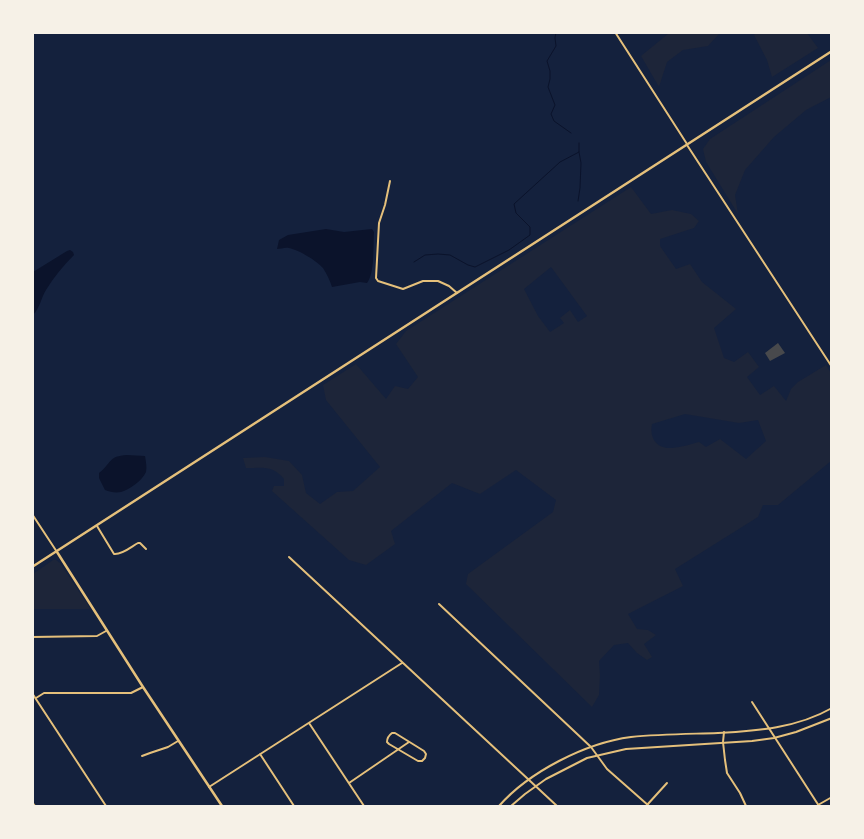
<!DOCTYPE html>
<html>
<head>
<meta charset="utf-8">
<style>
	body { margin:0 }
	#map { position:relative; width:864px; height:839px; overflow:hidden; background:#14213d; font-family:"Golos Text",sans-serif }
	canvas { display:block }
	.frame { position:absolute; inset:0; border:34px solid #f6f1e7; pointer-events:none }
</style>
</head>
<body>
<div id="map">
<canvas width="864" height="839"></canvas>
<div class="frame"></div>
</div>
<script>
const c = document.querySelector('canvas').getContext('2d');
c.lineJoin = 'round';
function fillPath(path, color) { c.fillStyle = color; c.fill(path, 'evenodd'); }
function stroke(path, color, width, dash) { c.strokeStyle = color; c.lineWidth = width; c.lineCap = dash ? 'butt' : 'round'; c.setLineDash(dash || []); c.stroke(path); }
const green = new Path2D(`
	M 669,33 L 719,32 L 719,34 L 708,46 L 683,50 L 667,62 L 659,87 L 641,56 Z
	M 756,33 L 807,33 L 818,48 L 772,77 L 767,60 L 754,35 Z
	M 831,60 L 831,97 L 806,110 L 774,137 L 745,170 L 735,195 L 738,214 L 706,162 L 703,149 L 710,139 Z
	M 631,187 L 651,214 L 672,210 L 691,214 L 699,221 L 694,228 L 660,239 L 660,246 L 676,269 L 690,264 L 702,282 L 736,309 L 714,328 L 724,358 L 734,362 L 748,352 L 759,367 L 747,377 L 760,395 L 774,386 L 786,401 L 791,389 L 798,382 L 826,365 L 831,373 L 831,461 L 778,505 L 763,505 L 758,517 L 675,569 L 683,586 L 628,614 L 637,629 L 648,630 L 656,635 L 644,644 L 652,657 L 647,660 L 637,653 L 628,643 L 614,645 L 599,661 L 600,675 L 599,695 L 592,707 L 466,584 L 468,574 L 553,512 L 556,500 L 516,470 L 480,494 L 452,483 L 391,531 L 395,544 L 366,565 L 349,560 L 272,491 L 274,486 L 284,486 L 284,479 C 273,465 263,468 246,468 L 243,458 L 265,457 L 289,461 L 302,475 L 306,493 L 320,504 L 337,492 L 353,491 L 380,467 L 326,400 L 323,385 L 356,364 L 386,399 L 395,386 L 408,389 L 418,377 L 396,344 L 406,331 ZM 551,267 L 587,316 L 578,322 L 570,310 L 560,318 L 564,323 L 550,332 L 538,316 L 524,289 ZM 685,414 L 739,423 L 758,420 L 766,441 L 746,459 L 720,439 L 706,447 L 699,442 C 686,445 663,455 654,440 C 651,434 651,430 652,424 Z
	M 53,560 L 56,560 L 60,563 L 90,608 L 89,609 L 33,609 L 33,574 Z`);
const water = new Path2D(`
	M 326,229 L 344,232 L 372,229 L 374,232 C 373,246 375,273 367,283 L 360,282 L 332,287 C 330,281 327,274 323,268 C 317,261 299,250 289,248 C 285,247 281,249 277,249 L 279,240 L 288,235 Z
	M 70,250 L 73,252 L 74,255 C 63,266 54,277 46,290 C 41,298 40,308 33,315 L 33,272 L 67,251 Z
	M 127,455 L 145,456 C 146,462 147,467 146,472 C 142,481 130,489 121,492 C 116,493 110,492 105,490 L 99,478 L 99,473 C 112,463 108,456 127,455 Z`);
const stream = new Path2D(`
	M 556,32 L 555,38 L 556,46 L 547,61 L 550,71 L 550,79 L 548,87 L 555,105 L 551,114 L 554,121 L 571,133
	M 578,201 L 580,188 L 581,163 L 579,152
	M 414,262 L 425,255 L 438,254 L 450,255 L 468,265 L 475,267 L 509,250 L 530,235 L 530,227 L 516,213 L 514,204 L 560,162 L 579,152 L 579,143`);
const building = new Path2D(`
	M 778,343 L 785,353 L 770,361 L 765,353 Z`);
const minor = new Path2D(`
	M 615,32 L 687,144
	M 390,181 L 385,205 L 379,223 L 376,278 L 378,281 L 403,289 L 423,281 L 438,281 L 449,286 L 457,293
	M 97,526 L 114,554 C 122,555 131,547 138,543 L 140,543 L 146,549
	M 289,557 L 557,806
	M 439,604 L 591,747 L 607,769 L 649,806
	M 32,637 L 97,636 L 106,631
	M 32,693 L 106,806
	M 36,698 L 44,693 L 131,693 L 143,687
	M 752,702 L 819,806
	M 309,723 L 364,806
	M 724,732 L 723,742 L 725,760 L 727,773 L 740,793 L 746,806
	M 392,733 L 395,733 L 424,751 L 426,754 L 425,758 L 422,761 L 418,761 L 389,744 L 387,742 C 387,738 388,736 392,733 Z
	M 260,754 L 294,806
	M 142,756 L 150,753 L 168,747 L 178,741
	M 349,783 L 409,742
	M 209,787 L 402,663
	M 32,802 L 35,806
	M 647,805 L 667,783
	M 818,805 L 832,797`);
const tertiary = new Path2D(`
	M 687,145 L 832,367
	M 32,514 L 57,552
	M 499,806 C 529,772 585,743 631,737 C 660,734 689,734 718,733 C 757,731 797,728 832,708
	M 511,806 L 525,794 L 546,779 L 587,758 L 626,749 L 752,741 L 774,738 L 796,732 L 832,718`);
const secondary = new Path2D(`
	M 57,552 L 143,687 L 222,806
	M 32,567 L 832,51`);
fillPath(green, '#1d2539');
fillPath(water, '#0b132b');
stroke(stream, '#0b132b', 1);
fillPath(building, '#48494c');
stroke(minor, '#e5c07b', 2);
stroke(tertiary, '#e5c07b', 2);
stroke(secondary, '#e5c07b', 2.5);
</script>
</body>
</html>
